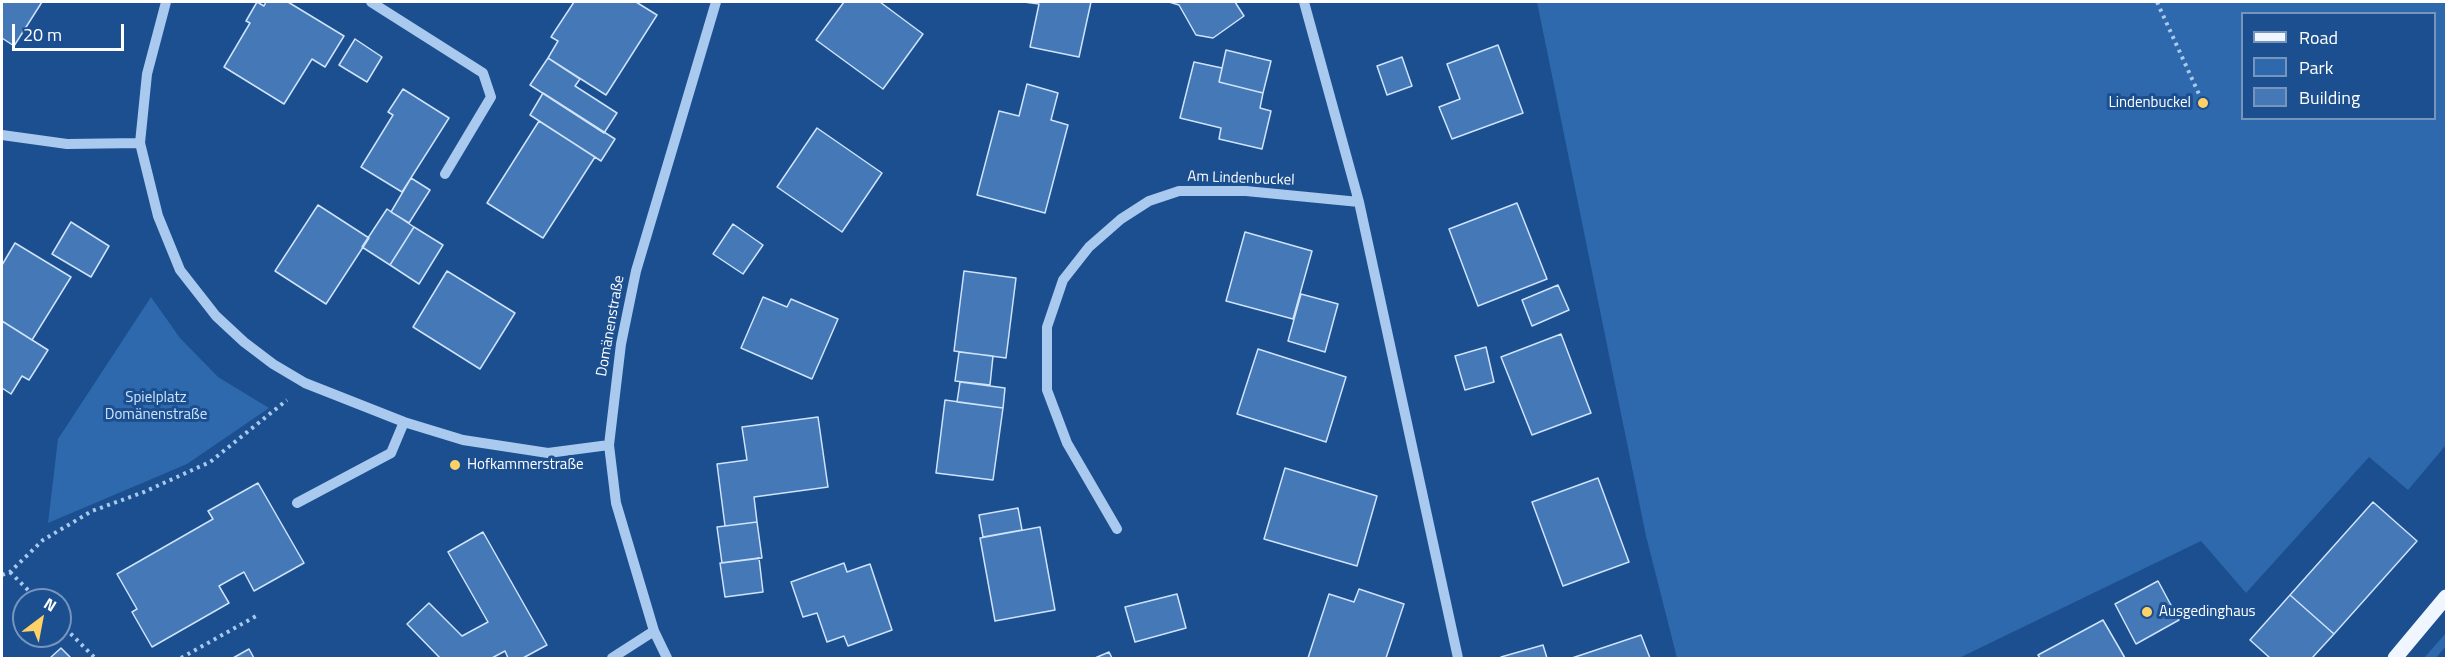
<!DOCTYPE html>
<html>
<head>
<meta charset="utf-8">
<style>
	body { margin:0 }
	#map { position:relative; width:2448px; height:660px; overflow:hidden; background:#1b4f8f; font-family:"Titillium Web",sans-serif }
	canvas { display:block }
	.frame { position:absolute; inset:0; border:3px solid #fff; pointer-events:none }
	.legend { position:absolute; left:2241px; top:12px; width:195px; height:108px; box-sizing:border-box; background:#1b4f8f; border:2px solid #7695bc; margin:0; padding:8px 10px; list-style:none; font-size:18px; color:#fff }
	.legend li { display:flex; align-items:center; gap:12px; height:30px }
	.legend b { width:30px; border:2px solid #7695bc }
	.north { position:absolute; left:12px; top:588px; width:60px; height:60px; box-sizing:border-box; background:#1b4f8f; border:2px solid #7695bc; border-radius:50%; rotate:32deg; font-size:16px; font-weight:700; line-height:24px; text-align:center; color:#fff }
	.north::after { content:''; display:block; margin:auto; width:21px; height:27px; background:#ffd166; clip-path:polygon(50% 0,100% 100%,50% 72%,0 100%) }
	.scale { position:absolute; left:12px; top:24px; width:112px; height:27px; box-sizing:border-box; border:3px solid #fff; border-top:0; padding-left:8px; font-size:18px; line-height:21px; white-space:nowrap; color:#fff; -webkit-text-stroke:4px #1b4f8f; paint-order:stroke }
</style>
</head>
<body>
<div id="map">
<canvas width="2448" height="660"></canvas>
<div class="frame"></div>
<ul class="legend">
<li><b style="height:8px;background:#f0f6ff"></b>Road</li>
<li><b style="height:16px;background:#2e69ad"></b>Park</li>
<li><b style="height:16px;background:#4478b7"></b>Building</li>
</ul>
<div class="north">N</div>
<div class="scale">20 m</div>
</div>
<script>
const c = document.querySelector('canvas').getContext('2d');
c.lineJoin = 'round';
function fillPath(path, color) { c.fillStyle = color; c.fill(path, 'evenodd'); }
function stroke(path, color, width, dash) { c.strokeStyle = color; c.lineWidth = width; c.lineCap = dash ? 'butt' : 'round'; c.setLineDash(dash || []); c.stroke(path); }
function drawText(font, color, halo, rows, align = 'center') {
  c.font = font + ' "Titillium Web",sans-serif'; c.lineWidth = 6; c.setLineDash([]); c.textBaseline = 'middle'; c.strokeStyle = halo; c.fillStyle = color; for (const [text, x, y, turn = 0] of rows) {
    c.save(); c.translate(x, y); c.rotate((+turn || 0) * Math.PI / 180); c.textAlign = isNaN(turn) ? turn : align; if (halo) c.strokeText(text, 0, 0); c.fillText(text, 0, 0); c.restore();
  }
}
const green = new Path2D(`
	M 1537,2 L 2446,2 L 2446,445 L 2408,490 L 2369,457 L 2246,593 L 2201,541 L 1959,658 L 1677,658 L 1646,536 ZM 2242,14 L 2434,14 L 2434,118 L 2242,118 Z
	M 151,297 L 180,338 L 218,377 L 269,408 L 187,464 L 48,523 L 58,439 Z
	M 2446,633 L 2446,646 L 2436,658 L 2424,658 Z`);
const building = new Path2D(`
	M 2,2 L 42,2 L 14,46 L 2,38 Z
	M 257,2 L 264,6 L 266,2 L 288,2 L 344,36 L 325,67 L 312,59 L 284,104 L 224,67 L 250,23 L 246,21 Z
	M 574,2 L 636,2 L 657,15 L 606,95 L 548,58 L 558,41 L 551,37 Z
	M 844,2 L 880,2 L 923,34 L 883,89 L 816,40 Z
	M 1024,2 L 1091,2 L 1079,57 L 1030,47 L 1039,4 Z
	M 1169,2 L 1235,2 L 1244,16 L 1213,38 L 1196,35 L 1179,5 Z
	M 355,39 L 382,57 L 367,82 L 339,65 Z
	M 1498,45 L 1523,113 L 1452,139 L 1439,107 L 1460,99 L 1447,64 Z
	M 1226,50 L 1271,61 L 1263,93 L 1219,82 Z
	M 1402,57 L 1412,86 L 1387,95 L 1377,66 Z
	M 548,58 L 580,79 L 575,86 L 617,113 L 604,133 L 530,85 Z
	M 1194,62 L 1222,68 L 1219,82 L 1263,93 L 1260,108 L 1271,111 L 1262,149 L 1219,139 L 1221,128 L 1180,118 Z
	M 1027,84 L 1058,93 L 1051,120 L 1068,125 L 1045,213 L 977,195 L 999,111 L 1019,116 Z
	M 403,89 L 449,118 L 402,192 L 361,167 L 393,115 L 388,112 Z
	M 543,93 L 615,139 L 601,161 L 530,115 Z
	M 539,121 L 595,157 L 543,238 L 487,203 Z
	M 817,128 L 882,173 L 842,232 L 777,187 Z
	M 411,178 L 430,190 L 409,223 L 391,212 Z
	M 1517,203 L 1547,279 L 1478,306 L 1449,229 Z
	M 318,205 L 369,238 L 326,304 L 275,271 Z
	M 387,209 L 414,227 L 390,265 L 362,247 Z
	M 71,222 L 109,246 L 91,277 L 52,254 Z
	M 733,224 L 763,245 L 743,274 L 713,254 Z
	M 414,227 L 443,245 L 419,284 L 390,265 Z
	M 1245,232 L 1312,251 L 1293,319 L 1226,301 Z
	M 15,243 L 71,277 L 32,340 L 2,321 L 2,265 Z
	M 447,271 L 515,313 L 480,369 L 413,327 Z
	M 964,271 L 1016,278 L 1006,358 L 954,351 Z
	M 1558,285 L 1569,310 L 1532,326 L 1522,300 Z
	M 1301,294 L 1338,304 L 1325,352 L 1288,341 Z
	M 763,297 L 787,307 L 791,299 L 838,319 L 812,379 L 741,348 Z
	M 2,321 L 48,350 L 29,380 L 22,376 L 11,394 L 2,388 Z
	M 1561,334 L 1591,413 L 1532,435 L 1501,357 Z
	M 1486,347 L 1494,382 L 1465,390 L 1455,356 Z
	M 1258,349 L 1346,377 L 1326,442 L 1237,414 Z
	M 959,352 L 993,356 L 990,385 L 955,381 Z
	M 960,382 L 1005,388 L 1003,408 L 957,402 Z
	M 945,400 L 1003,408 L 993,480 L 936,473 Z
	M 818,417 L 828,487 L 754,497 L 757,522 L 725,526 L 717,464 L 747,460 L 742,427 Z
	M 1285,468 L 1377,496 L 1357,566 L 1264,539 Z
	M 1598,478 L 1629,562 L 1563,586 L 1532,502 Z
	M 258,483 L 304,563 L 254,591 L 244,572 L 219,586 L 229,603 L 152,647 L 132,612 L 137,609 L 117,574 L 213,519 L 208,511 Z
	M 2373,502 L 2417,541 L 2334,634 L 2290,595 Z
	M 1018,508 L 1022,530 L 983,537 L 979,515 Z
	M 757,522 L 762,558 L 722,563 L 717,527 Z
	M 1040,527 L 1055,610 L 995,621 L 980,538 Z
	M 483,532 L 547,645 L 523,658 L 508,658 L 505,651 L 492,658 L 440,658 L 407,624 L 429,603 L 462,636 L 488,622 L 448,552 Z
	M 759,558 L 763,592 L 725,597 L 720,563 Z
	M 844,563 L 847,572 L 870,564 L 892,630 L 848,646 L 844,636 L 827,642 L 817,613 L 803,617 L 791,582 Z
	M 2158,581 L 2179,620 L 2136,644 L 2115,604 Z
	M 1359,589 L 1404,604 L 1386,658 L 1308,658 L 1329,594 L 1354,602 Z
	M 1177,594 L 1186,628 L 1135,642 L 1125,607 Z
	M 2290,595 L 2334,634 L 2312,658 L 2270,658 L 2250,640 Z
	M 2103,620 L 2125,658 L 2040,658 L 2038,655 Z
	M 1641,635 L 1650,658 L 1572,658 Z
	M 1543,645 L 1547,658 L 1501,658 L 1501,657 Z
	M 61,648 L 71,658 L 50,658 Z
	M 249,649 L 254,658 L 233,658 Z
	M 1109,652 L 1112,658 L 1095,658 Z`);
const path = new Path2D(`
	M 2157,2 L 2203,103
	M 10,572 L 38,600
	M 2,575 L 10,572 L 43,540 L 92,511 L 144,492 L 210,462 L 287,400
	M 60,623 L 95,658
	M 181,658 L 258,615`);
const minor = new Path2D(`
	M 166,2 L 147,74 L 140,143 L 158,216 L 180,270 L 216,316 L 244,342 L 273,364 L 305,383 L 404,422 L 463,440 L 548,453 L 609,445
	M 371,2 L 483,73 L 491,97 L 445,174
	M 1304,2 L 1359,202 L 1458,658
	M 2,135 L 67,144 L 140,143
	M 297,503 L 391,453 L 404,422
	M 1117,529 L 1067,443 L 1047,390 L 1047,327 L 1063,280 L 1089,247 L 1121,219 L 1149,201 L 1179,191 L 1246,191 L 1359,202
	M 612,658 L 654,631
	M 667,658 L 654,631 L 616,503 L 609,445 L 621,344 L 636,271 L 716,2`);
const major = new Path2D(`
	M 2395,658 L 2446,597`);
const markers = [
	[2203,103,6,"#ffd166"],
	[455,465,6,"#ffd166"],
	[2147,612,6,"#ffd166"]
];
const poiNames = [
	["Lindenbuckel",2191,103,"right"],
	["Hofkammerstraße",467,465],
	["Ausgedinghaus",2159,612]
];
const streetNames = [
	["Am Lindenbuckel",1241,179,2],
	["Domänenstraße",611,326,-80]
];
const parkNames = [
	["Spielplatz",156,398],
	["Domänenstraße",156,415]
];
fillPath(green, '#2e69ad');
fillPath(building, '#4478b7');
stroke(building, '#cfe3fa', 1.5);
stroke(path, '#a9c9ee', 4, [3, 4.5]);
stroke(minor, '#a9c9ee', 10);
stroke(major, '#f0f6ff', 15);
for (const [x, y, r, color] of markers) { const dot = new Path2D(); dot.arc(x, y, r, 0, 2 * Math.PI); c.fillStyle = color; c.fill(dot); stroke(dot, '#1b4f8f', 2); }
drawText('15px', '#fff', '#1b4f8f', poiNames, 'left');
drawText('15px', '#fff', '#1b4f8f', streetNames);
drawText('15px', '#cfe3fa', '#1b4f8f', parkNames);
</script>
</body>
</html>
